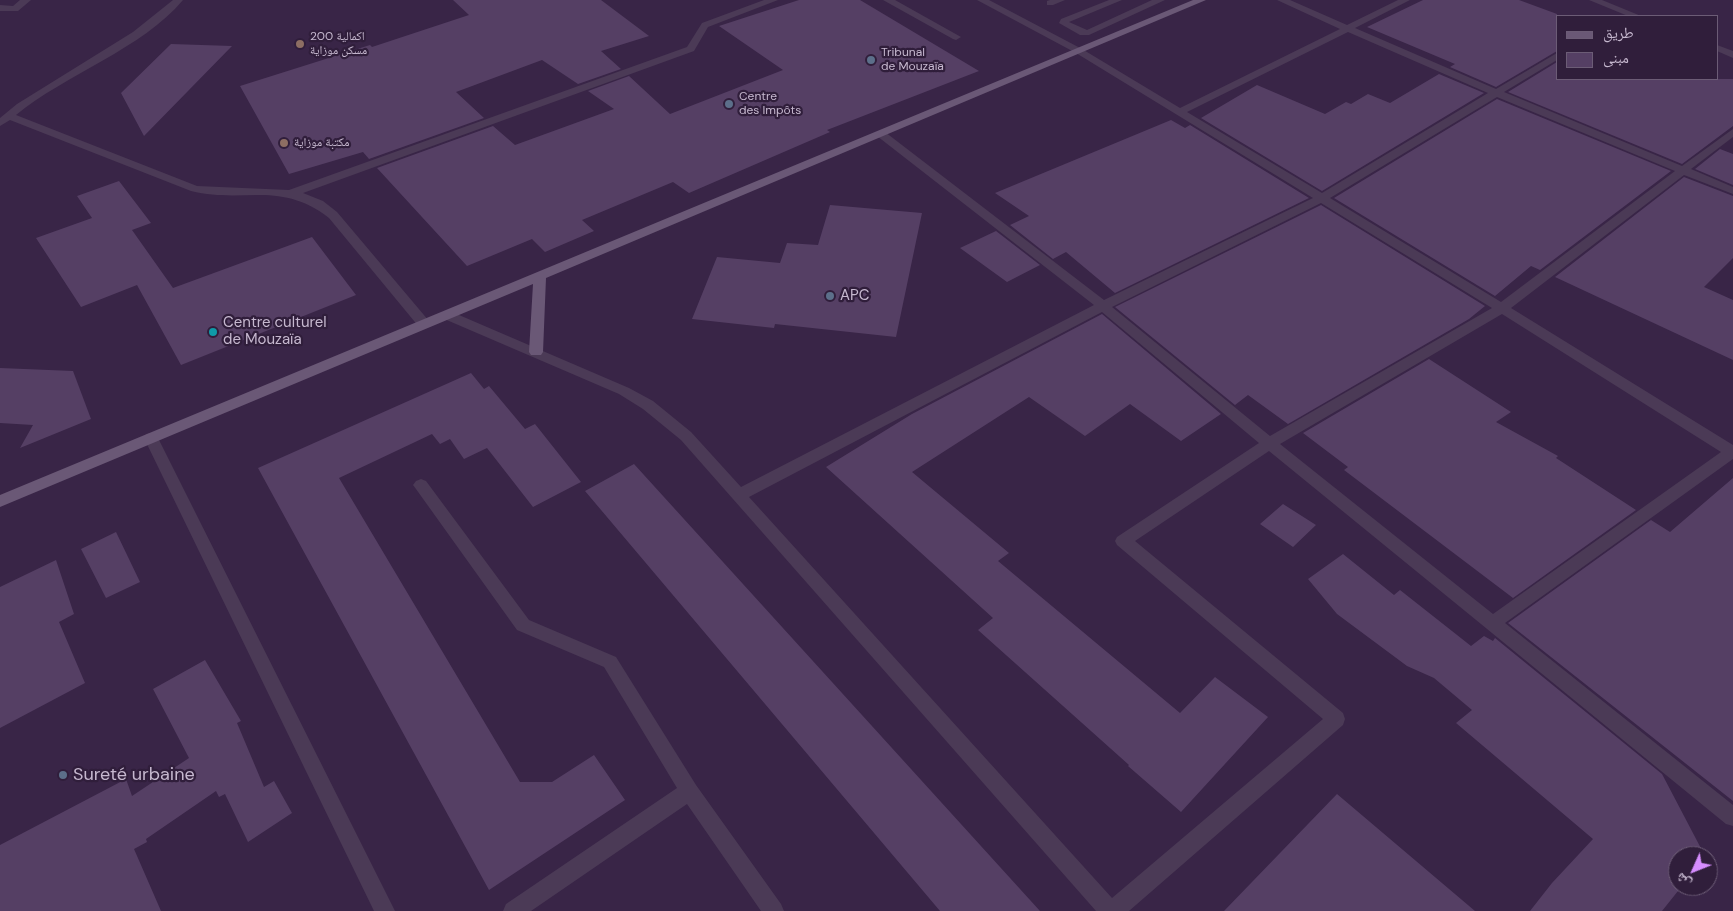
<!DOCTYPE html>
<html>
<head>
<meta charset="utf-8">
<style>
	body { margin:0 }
	#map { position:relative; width:1733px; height:911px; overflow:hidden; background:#392547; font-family:"DM Sans","Noto Naskh Arabic",sans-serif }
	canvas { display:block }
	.legend { position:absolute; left:1556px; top:15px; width:162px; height:65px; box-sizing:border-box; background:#301e3b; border:1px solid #6c5c76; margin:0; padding:6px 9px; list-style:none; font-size:15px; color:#c6b8cf }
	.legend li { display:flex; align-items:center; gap:10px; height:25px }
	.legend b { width:25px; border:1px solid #6c5c76 }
	.north { position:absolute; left:1668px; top:846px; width:50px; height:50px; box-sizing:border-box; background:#301e3b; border:1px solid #6c5c76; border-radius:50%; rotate:226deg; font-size:14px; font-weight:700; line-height:20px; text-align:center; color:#c6b8cf }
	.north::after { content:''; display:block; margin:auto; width:18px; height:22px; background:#d68dff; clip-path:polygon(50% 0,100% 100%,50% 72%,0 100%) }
</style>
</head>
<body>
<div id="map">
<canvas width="1733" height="911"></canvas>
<ul class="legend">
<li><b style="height:6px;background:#6a5876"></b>طريق</li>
<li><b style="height:14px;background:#553f64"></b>مبنى</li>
</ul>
<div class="north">ش</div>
</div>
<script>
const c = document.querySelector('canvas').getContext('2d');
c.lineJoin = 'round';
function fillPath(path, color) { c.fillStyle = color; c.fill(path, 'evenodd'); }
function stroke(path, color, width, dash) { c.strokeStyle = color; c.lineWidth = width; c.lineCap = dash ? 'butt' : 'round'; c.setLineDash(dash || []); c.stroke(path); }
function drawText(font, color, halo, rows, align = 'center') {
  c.font = font + ' "DM Sans","Noto Naskh Arabic",sans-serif'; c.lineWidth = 4.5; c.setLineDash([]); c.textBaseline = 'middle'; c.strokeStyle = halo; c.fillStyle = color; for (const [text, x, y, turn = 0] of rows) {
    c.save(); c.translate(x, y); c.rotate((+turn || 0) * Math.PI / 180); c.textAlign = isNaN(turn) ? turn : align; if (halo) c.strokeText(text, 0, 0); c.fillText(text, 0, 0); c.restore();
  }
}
const building = new Path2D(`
	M 453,0 L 601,0 L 649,36 L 601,51 L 621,69 L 578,84 L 542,60 L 456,92 L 484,118 L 369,159 L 363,152 L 289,174 L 240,86 L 370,45 L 372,47 L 469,15 Z
	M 799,0 L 860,0 L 979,71 L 827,130 L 830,132 L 689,193 L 673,182 L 582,220 L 594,231 L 545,252 L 532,239 L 467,266 L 377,168 L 493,126 L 515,145 L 614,109 L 588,91 L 629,76 L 670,114 L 783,70 L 719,26 Z
	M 1423,0 L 1519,0 L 1557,14 L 1557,51 L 1496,87 L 1450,67 L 1455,64 L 1367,27 Z
	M 171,44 L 232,46 L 144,136 L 121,93 Z
	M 1557,62 L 1557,79 L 1733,79 L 1733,126 L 1682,164 L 1508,92 Z
	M 1439,74 L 1484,93 L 1322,191 L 1201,118 L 1257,85 L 1325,114 L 1346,102 L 1351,104 L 1368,94 L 1390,103 Z
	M 1497,99 L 1671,171 L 1540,270 L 1531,266 L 1495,296 L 1334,198 Z
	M 1171,120 L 1185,128 L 1190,125 L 1309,198 L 1115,293 L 1066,252 L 1053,259 L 1010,225 L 1029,216 L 995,193 Z
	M 1720,149 L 1733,154 L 1733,185 L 1695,169 Z
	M 1684,177 L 1733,196 L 1733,258 L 1704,287 L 1733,300 L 1733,360 L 1555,277 Z
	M 119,181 L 151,223 L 132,230 L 173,288 L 312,237 L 356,295 L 181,365 L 137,285 L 81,307 L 36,238 L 92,218 L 77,196 Z
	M 830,205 L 922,213 L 896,337 L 775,324 L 774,328 L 692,319 L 717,257 L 780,263 L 787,243 L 818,245 Z
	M 1321,205 L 1485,306 L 1469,319 L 1288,424 L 1248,395 L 1235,405 L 1115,307 Z
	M 996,231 L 1040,265 L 1007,282 L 960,248 Z
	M 1102,314 L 1221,414 L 1181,441 L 1130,404 L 1085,436 L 1029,397 L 912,472 L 1009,553 L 998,561 L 1180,713 L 1215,677 L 1268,717 L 1181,812 L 1128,766 L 1129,765 L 978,630 L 993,618 L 826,467 L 912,414 Z
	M 1429,359 L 1511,412 L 1496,422 L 1558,456 L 1556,458 L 1636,510 L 1513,598 L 1344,470 L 1348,467 L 1303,433 Z
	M 0,368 L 73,371 L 91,419 L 20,448 L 33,425 L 0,423 Z
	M 471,373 L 484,389 L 489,386 L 525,429 L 535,424 L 581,482 L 533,507 L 487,448 L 464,459 L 450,439 L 440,444 L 432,434 L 339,478 L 520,782 L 552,782 L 594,755 L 625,800 L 489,890 L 258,468 Z
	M 634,464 L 1040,911 L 940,911 L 585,491 Z
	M 1733,478 L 1733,801 L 1508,623 L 1651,520 L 1670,532 Z
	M 1283,504 L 1316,525 L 1293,547 L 1260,524 Z
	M 116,532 L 140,582 L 106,598 L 81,549 Z
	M 1343,554 L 1394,595 L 1400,590 L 1471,646 L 1484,636 L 1493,641 L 1495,638 L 1662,774 L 1705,856 L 1678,856 L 1678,886 L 1682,886 L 1662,911 L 1530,911 L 1552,883 L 1593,839 L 1456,723 L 1472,710 L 1434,678 L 1407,666 L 1337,614 L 1308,579 Z
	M 56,560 L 74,614 L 59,622 L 85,683 L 0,728 L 0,587 Z
	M 205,660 L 241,721 L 237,723 L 264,787 L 274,781 L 292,813 L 248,842 L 225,794 L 219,797 L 216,791 L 146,839 L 147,842 L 134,849 L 161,911 L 0,911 L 0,845 L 126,779 L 132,796 L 189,758 L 153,689 Z
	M 1337,794 L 1475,911 L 1224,911 Z`);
const minor = new Path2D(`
	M 20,0 L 31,0 L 18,11 L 0,11 L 0,5 L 13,6 Z
	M 173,0 L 183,0 C 142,49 66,74 16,115 L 197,186 L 289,190 L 687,47 L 702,23 L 764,0 L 778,0 L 708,27 L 694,51 L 303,193 L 323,201 L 337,212 L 429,321 L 431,324 L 429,327 L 419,327 L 329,218 C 280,180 243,204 191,191 L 10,120 L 0,126 L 0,118 L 17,104 L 133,32 Z
	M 883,0 L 895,0 L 961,37 L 956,40 L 953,39 Z
	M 977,0 L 989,0 L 1082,49 L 1180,108 L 1340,29 L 1277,0 L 1290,0 L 1347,25 L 1398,0 L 1410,0 L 1355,28 L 1496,89 L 1557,53 L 1557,60 L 1504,92 L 1682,166 L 1733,129 L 1733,137 L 1691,169 L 1733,187 L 1733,194 L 1684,175 L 1511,308 L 1733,445 L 1733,459 L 1505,623 L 1733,805 L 1733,826 L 1726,824 L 1269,451 L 1135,541 L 1343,713 L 1345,719 L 1343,725 L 1129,911 L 1096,911 L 681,440 L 643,409 L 619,394 L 442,318 L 440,315 L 447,311 L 452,312 L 629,388 L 653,401 L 691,432 L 741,487 L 1094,305 L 877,136 L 876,134 L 877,132 L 885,132 L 1104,300 L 1313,198 L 1076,53 ZM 1348,32 L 1488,93 L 1322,193 L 1187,112 ZM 1497,97 L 1675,171 L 1501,302 L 1330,198 ZM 1321,203 L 1492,308 L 1270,436 L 1112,307 ZM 1102,312 L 1259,443 L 1117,537 L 1115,541 L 1117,545 L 1323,719 L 1112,898 L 749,497 ZM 1502,314 L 1721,452 L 1493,614 L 1280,444 Z
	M 1050,0 L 1065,0 L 1053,5 L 1047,5 L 1047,1 Z
	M 1109,0 L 1122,0 L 1069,22 L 1087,30 L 1152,0 L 1165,0 L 1089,35 L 1080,35 L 1059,23 L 1061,19 Z
	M 1589,0 L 1602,0 L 1641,16 L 1628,16 Z
	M 1717,45 L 1733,51 L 1733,58 L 1717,51 Z
	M 151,433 L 156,434 L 158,438 L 395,911 L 374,911 L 144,438 L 146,434 Z
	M 421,479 L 426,481 L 529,620 L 616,657 L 696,785 L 781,904 L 784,911 L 761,911 L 687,804 L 531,911 L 503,911 L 506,904 L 677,788 L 604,667 L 517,630 L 416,489 L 413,485 L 416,481 Z`);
const major = new Path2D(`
	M 1193,0 L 1206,0 L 546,278 L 543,352 L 541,355 L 531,355 L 529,352 L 533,284 L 0,507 L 0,495 Z`);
const markers = [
	[300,44,5,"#8d6e63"],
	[871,60,5,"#5c6f8a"],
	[729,104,5,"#5c6f8a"],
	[284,143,5,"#8d6e63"],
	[830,296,5,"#5c6f8a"],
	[213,332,5,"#0f9aa8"],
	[63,775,5,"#5c6f8a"]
];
const farPoinames = [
	["اكمالية 200",310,37],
	["مسكن موزاية",310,51],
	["Tribunal",881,53],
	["de Mouzaïa",881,67],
	["Centre",739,97],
	["des Impôts",739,111],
	["مكتبة موزاية",294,143]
];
const poiNames = [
	["APC",840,296],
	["Centre culturel",223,323],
	["de Mouzaïa",223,340]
];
const nearPoinames = [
	["Sureté urbaine",73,775]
];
fillPath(building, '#553f64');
fillPath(minor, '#4b3a56');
fillPath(major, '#6a5876');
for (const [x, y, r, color] of markers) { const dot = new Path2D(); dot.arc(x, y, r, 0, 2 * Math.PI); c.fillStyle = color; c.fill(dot); stroke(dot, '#301e3b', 2); }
drawText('12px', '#c6b8cf', '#301e3b', farPoinames, 'left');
drawText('15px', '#c6b8cf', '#301e3b', poiNames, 'left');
drawText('18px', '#c6b8cf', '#301e3b', nearPoinames, 'left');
</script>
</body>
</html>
